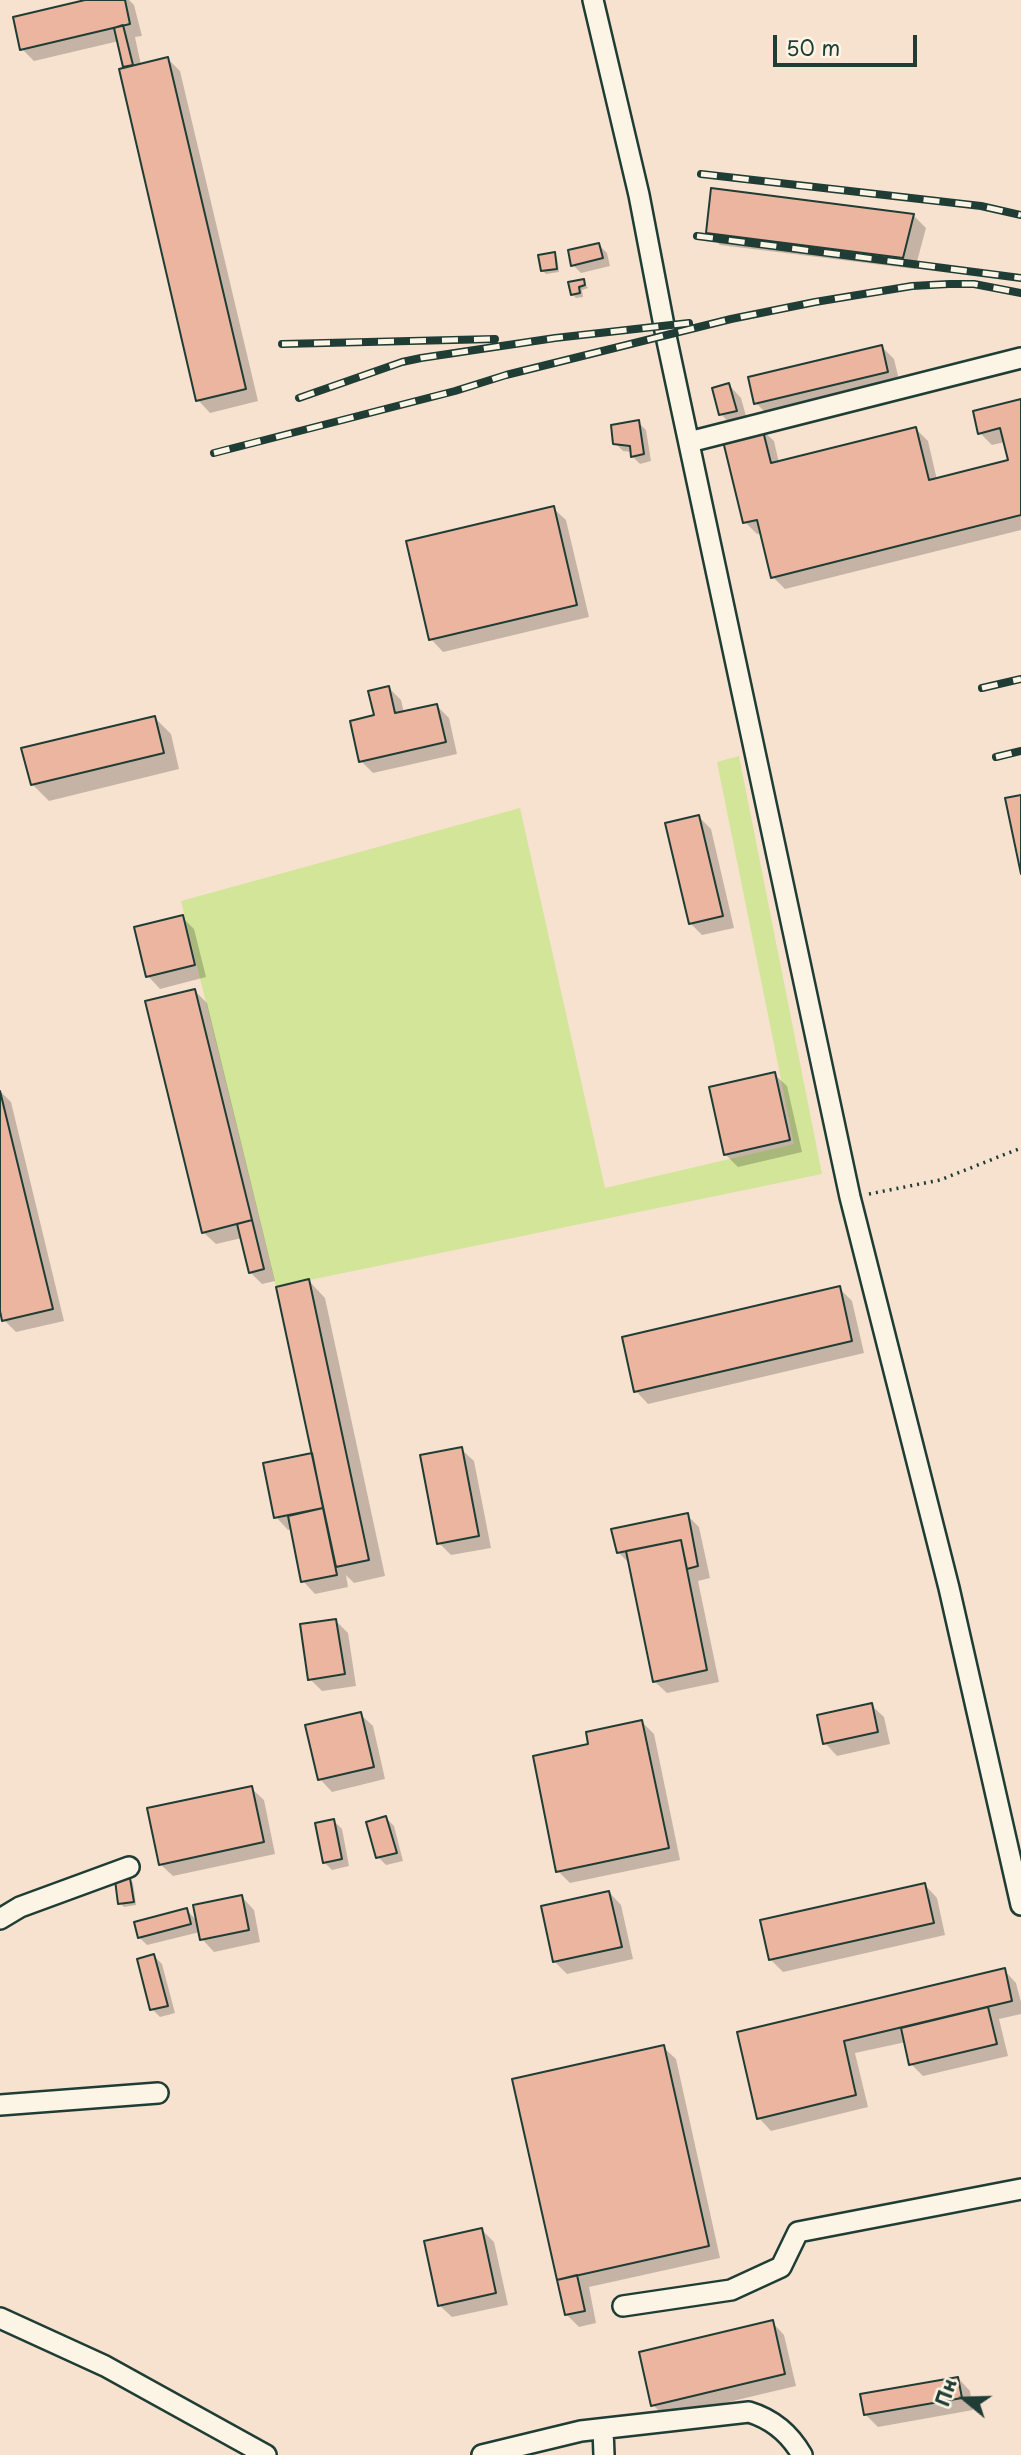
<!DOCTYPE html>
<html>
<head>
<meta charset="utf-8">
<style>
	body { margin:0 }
	#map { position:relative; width:1021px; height:2455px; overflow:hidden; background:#f7e2d0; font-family:"Playpen Sans",sans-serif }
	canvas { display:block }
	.north { position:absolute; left:930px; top:2364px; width:70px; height:70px; -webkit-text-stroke:5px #fcf5e5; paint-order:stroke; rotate:289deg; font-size:19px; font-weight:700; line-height:28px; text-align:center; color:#1f3d34 }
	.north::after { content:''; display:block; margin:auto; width:24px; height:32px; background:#1f3d34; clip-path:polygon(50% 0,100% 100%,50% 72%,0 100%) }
	.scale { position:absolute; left:773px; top:35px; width:144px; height:32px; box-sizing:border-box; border:4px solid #1f3d34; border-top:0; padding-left:9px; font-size:21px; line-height:24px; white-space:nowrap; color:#1f3d34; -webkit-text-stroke:5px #fcf5e5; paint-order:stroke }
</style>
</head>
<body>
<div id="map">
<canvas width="1021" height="2455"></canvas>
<div class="north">Пн</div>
<div class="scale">50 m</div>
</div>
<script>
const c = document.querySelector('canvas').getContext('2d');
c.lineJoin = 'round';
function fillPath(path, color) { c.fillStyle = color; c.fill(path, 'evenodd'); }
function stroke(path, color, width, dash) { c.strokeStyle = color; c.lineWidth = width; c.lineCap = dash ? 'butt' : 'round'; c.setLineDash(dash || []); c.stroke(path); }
const green = new Path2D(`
	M 739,756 L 822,1174 L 276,1287 L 181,901 L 520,808 L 605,1188 L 794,1144 L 717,762 Z`);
const shadow = new Path2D(`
	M 93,0 L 129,0 L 134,5 L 142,36 L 135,37 L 141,65 L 168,59 L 180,71 L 258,401 L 210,413 L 198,400 L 119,41 L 34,61 L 22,49 Z
	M 913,215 L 926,228 L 915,269 L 720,245 L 708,233 Z
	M 599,245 L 607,253 L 610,266 L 581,273 L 573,265 Z
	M 554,254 L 557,257 L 559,272 L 546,274 L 542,270 Z
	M 583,281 L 588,288 L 582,290 L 583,297 L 576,298 L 573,295 Z
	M 882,347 L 894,359 L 900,384 L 768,415 L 756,403 Z
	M 729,385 L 741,398 L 748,423 L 733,427 L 721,414 Z
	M 1021,401 L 1021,530 L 785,589 L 773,577 L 762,533 L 757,534 L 745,522 L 761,429 L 774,441 L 779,463 L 916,429 L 928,441 L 937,480 L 1010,461 L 1005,442 L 992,445 L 980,433 Z
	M 638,422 L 646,430 L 651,461 L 640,464 L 632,456 L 632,452 L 623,451 L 615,443 Z
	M 553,508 L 566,520 L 589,617 L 443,652 L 431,639 Z
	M 389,688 L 401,700 L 404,713 L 437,706 L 449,718 L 457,754 L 373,773 L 361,761 Z
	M 155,718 L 171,734 L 179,769 L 49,801 L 32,784 Z
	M 699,817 L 711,829 L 734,928 L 702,935 L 690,923 Z
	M 182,917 L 194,929 L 206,977 L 160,989 L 148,976 Z
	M 195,991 L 207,1003 L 275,1281 L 262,1284 L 250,1272 L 242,1238 L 216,1244 L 203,1232 Z
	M 774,1074 L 787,1086 L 802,1152 L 738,1167 L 726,1155 L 711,1088 Z
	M 0,1091 L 11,1102 L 64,1321 L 16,1332 L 4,1320 L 0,1303 Z
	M 309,1281 L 325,1298 L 385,1576 L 354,1583 L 346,1575 L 348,1587 L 315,1594 L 303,1581 L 292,1529 L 288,1530 L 276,1517 L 313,1454 Z
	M 839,1288 L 852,1301 L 864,1353 L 648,1404 L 636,1391 Z
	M 461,1449 L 474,1461 L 491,1548 L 451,1555 L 439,1543 Z
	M 687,1515 L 699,1527 L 710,1578 L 698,1581 L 719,1682 L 667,1693 L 654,1681 L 631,1565 L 618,1552 Z
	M 336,1621 L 348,1633 L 356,1686 L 322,1691 L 310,1679 Z
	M 871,1705 L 884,1717 L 890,1744 L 837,1756 L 825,1743 Z
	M 360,1714 L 373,1726 L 385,1779 L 332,1792 L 320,1779 Z
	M 642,1722 L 654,1734 L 680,1860 L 570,1883 L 558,1871 L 590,1746 Z
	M 251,1788 L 264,1800 L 275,1854 L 173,1876 L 160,1864 Z
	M 386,1818 L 394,1826 L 403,1861 L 386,1865 L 378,1857 Z
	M 334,1821 L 342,1829 L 349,1866 L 332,1870 L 324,1862 Z
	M 130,1880 L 133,1883 L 136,1905 L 124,1907 L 120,1903 Z
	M 925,1885 L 937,1898 L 945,1935 L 783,1972 L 770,1959 Z
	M 609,1892 L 621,1905 L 633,1959 L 567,1974 L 555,1962 Z
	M 242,1897 L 254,1910 L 260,1942 L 214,1952 L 202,1939 L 200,1932 L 147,1945 L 139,1937 L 187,1910 L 198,1922 Z
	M 154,1956 L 162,1964 L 175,2013 L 160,2017 L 152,2009 Z
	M 1004,1970 L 1016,1983 L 1021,2002 L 1021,2014 L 999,2019 L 1008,2056 L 923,2076 L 911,2064 L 906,2042 L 855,2053 L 868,2107 L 771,2131 L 759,2118 L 739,2033 Z
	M 663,2047 L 676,2059 L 720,2258 L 589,2287 L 596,2323 L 579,2327 L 566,2314 L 514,2080 Z
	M 482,2230 L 494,2242 L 508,2305 L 452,2317 L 439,2305 Z
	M 772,2322 L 784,2335 L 796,2386 L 665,2417 L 653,2405 Z
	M 958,2378 L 970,2391 L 973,2410 L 878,2427 L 866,2415 L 862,2395 Z`);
const building = new Path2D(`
	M 85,0 L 125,0 L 130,24 L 20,50 L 13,17 Z
	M 123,25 L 133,65 L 123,67 L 114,28 Z
	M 168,57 L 246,389 L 196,401 L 119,69 Z
	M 711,188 L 914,214 L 903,258 L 706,233 Z
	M 599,243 L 603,258 L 571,266 L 568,250 Z
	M 555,252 L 557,269 L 541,271 L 538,255 Z
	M 584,279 L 585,285 L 579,287 L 580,293 L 571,295 L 568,282 Z
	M 882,345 L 888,372 L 754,404 L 748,377 Z
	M 729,383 L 737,411 L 719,415 L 712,388 Z
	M 1021,399 L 1021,515 L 771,578 L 757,520 L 743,523 L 722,437 L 762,427 L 771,463 L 916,427 L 929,480 L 1008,460 L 1000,428 L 978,434 L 973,411 Z
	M 639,420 L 644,454 L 631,457 L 630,446 L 613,444 L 611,425 Z
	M 554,506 L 577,605 L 429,640 L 406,541 Z
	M 389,686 L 395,713 L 437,704 L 446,742 L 359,762 L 350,721 L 374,715 L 368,691 Z
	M 155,716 L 164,753 L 31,785 L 21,748 Z
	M 1021,795 L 1021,874 L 1005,798 Z
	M 699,815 L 723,916 L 689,924 L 665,823 Z
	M 183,915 L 195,965 L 146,977 L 134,927 Z
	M 195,989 L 252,1220 L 202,1233 L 145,1001 Z
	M 775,1072 L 790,1140 L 724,1155 L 709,1087 Z
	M 0,1091 L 53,1309 L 2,1321 L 0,1311 Z
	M 252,1220 L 264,1269 L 249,1273 L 237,1224 Z
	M 309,1279 L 369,1560 L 336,1567 L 276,1287 Z
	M 840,1286 L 852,1341 L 634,1392 L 622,1337 Z
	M 462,1447 L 479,1536 L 437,1544 L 420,1455 Z
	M 312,1453 L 323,1508 L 274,1518 L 263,1463 Z
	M 323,1508 L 337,1575 L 301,1582 L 288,1516 Z
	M 688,1513 L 698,1566 L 687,1569 L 681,1540 L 617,1553 L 611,1529 Z
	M 681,1540 L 707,1670 L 653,1682 L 626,1551 Z
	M 336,1619 L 345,1674 L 308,1680 L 300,1624 Z
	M 872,1703 L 878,1732 L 823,1744 L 817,1715 Z
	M 361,1712 L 374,1767 L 318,1780 L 305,1725 Z
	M 642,1720 L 669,1848 L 556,1872 L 533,1756 L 588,1744 L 586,1732 Z
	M 252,1786 L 264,1842 L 159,1865 L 147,1808 Z
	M 386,1816 L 397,1853 L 376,1858 L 366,1822 Z
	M 334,1819 L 342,1859 L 323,1863 L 315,1823 Z
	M 130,1878 L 134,1902 L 118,1904 L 115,1880 Z
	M 925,1883 L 934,1923 L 769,1960 L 760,1920 Z
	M 609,1891 L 622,1947 L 553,1962 L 541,1906 Z
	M 242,1895 L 249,1930 L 200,1940 L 193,1905 Z
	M 187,1908 L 191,1924 L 138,1938 L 134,1922 Z
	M 154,1954 L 168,2006 L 150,2010 L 137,1959 Z
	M 1005,1968 L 1012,2001 L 844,2041 L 856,2095 L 757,2119 L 737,2032 Z
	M 988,2007 L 997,2044 L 909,2065 L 901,2028 Z
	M 664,2045 L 709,2246 L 557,2280 L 512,2079 Z
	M 482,2228 L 496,2293 L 438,2306 L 424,2241 Z
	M 577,2275 L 585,2311 L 565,2315 L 557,2280 Z
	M 773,2320 L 785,2374 L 651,2406 L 639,2352 Z
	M 958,2377 L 962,2398 L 864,2415 L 860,2394 Z`);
const path = new Path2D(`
	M 869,1194 L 940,1180 L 1021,1148`);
const minor = new Path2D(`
	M 593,0 L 639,195 L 666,336 L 850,1197 L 949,1588 L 1021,1905
	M 689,442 L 1021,358
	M 0,1919 L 20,1907 L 129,1867
	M 0,2105 L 158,2093
	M 623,2306 L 731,2290 L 781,2267 L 798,2232 L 1021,2189
	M 0,2318 L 105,2366 L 266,2455
	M 603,2429 L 604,2455
	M 482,2455 L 581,2431 L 749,2412 C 772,2419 790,2434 802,2455`);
const rail = new Path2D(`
	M 701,174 L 981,206 L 1021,215
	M 697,236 L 1021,278
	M 282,344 L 495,339
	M 299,398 L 402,362 L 421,358 L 555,338 L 689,323
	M 214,453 L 455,391 L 506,375 L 731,319 L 815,302 L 912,286 L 949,284 L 974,284 L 1021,293
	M 982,688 L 1021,679
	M 996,757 L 1021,751`);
fillPath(green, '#d2e599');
fillPath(shadow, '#0003');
fillPath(building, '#ebb5a0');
stroke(building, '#1f3d34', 2);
stroke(minor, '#1f3d34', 24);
stroke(path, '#1f3d34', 3.5, [2, 5]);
stroke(minor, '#fcf5e5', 19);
stroke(rail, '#1f3d34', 8);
stroke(rail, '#fcf5e5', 5, [16]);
</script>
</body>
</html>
